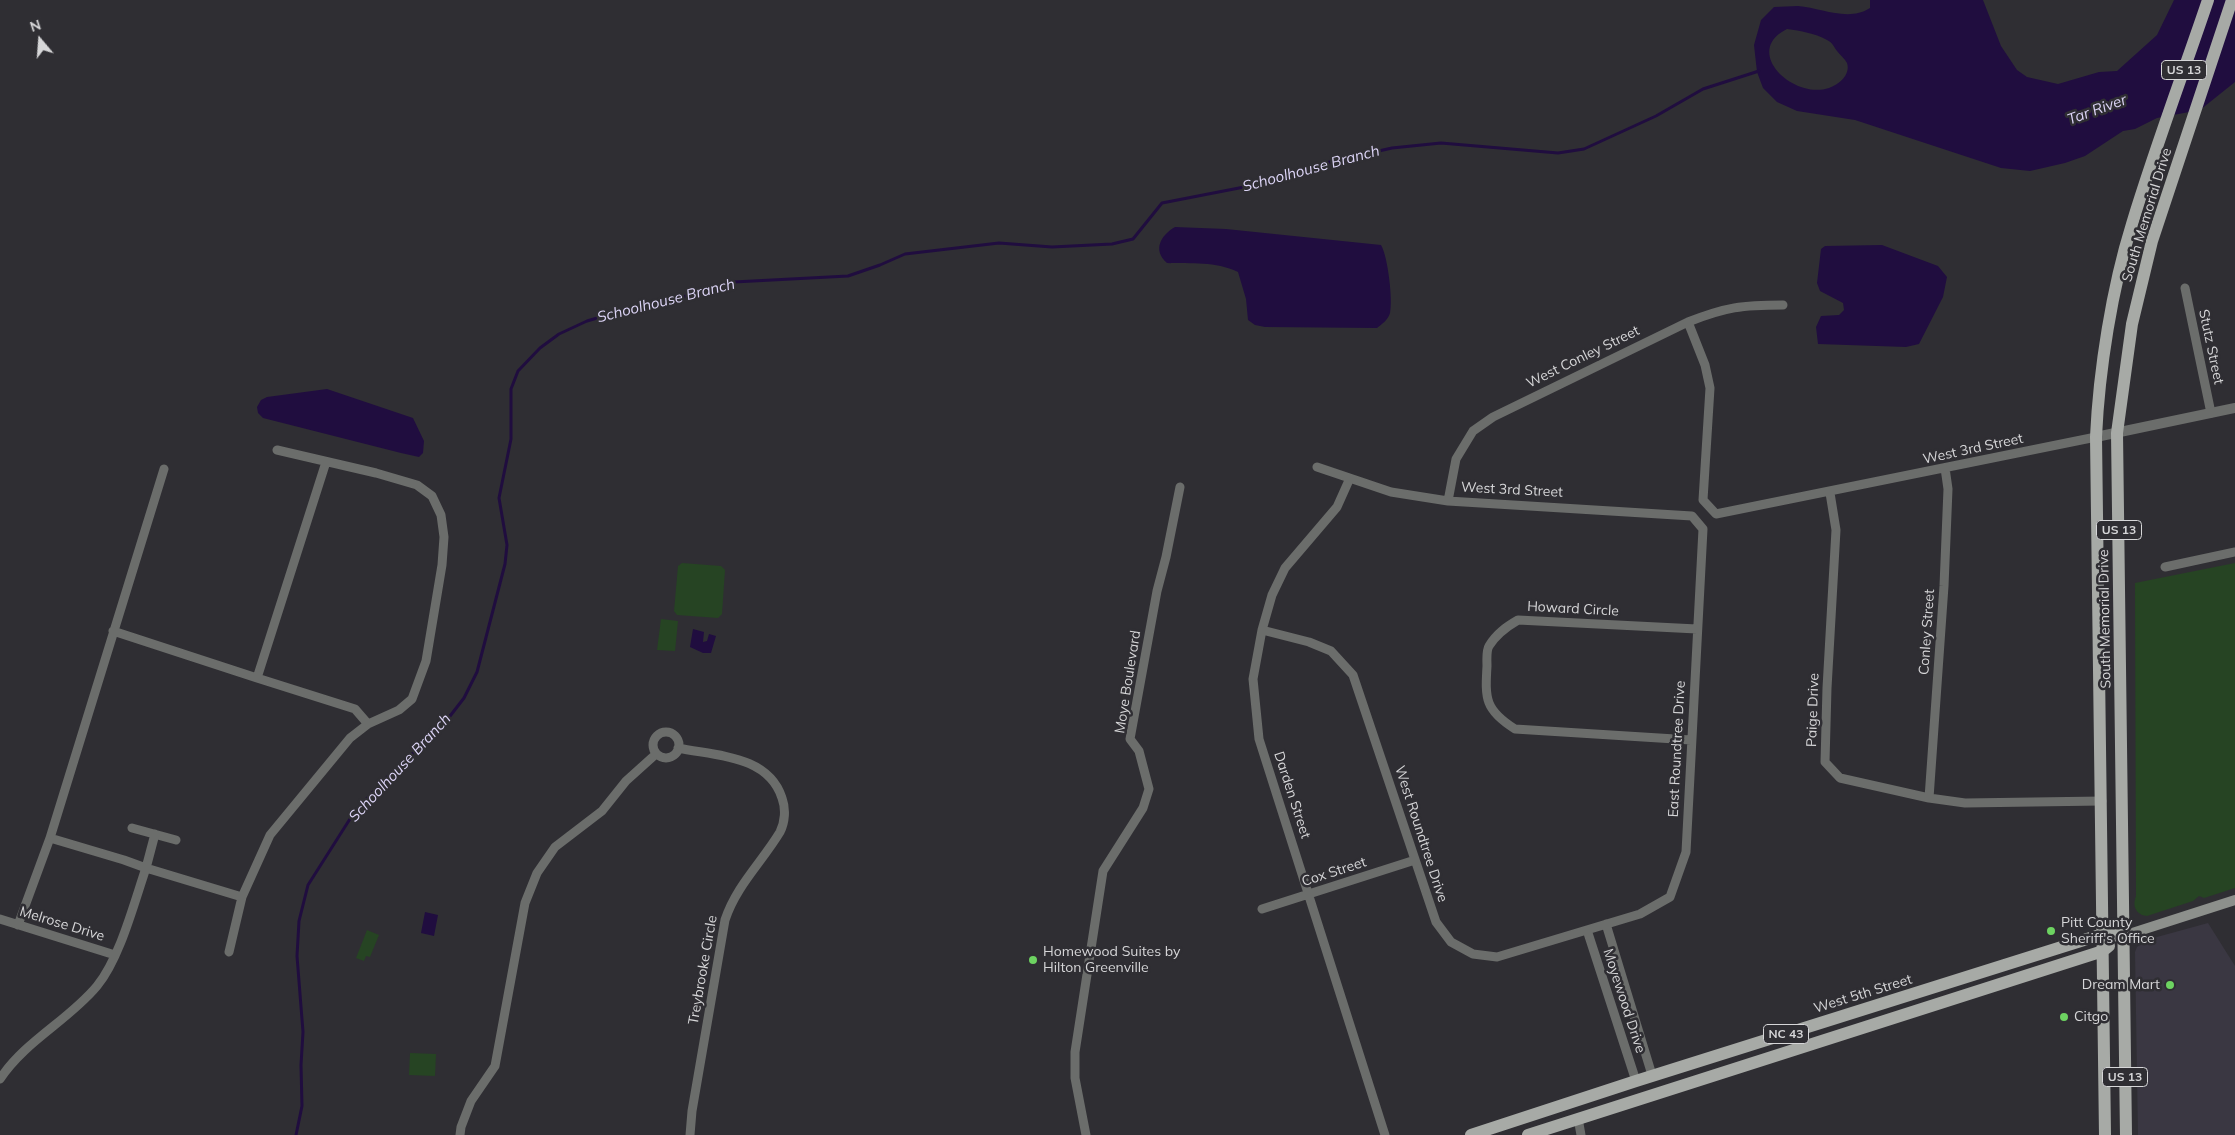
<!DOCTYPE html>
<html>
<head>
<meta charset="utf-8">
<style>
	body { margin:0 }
	#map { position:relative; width:2235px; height:1135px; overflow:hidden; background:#2f2e33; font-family:Mulish,sans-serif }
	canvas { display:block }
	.north { position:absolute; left:15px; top:15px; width:50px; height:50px; -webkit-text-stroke:4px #2f2e33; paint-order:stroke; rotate:342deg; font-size:14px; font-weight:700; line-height:20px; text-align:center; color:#d6d6d8 }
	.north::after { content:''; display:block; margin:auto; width:18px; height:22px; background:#d6d6d8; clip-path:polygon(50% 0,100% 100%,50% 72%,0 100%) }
</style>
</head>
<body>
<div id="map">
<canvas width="2235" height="1135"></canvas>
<div class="north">N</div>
</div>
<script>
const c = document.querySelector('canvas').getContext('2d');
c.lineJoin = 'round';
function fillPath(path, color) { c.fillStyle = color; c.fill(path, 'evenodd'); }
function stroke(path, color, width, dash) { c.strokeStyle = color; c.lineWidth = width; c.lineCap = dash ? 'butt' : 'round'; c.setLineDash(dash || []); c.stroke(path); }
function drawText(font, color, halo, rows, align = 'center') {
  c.font = font + ' Mulish,sans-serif'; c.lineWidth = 5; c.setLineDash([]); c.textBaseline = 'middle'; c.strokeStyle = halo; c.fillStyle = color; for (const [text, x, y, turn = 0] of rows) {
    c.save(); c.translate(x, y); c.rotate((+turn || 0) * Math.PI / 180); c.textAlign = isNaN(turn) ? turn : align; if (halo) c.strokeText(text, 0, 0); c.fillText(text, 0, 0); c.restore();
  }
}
const built = new Path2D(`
	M 2208,923 L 2235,966 L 2235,1135 L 2138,1135 L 2135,952 L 2137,947 L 2146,940 Z`);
const green = new Path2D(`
	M 682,563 L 721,566 L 725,570 L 722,614 L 718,618 L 677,615 L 674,611 L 678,566 Z
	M 2235,563 L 2235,888 L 2204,898 L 2199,896 L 2193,901 L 2147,916 L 2142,915 C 2134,911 2133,904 2136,896 L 2135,583 Z
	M 661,619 L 678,621 L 675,651 L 657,650 Z
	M 367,930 L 379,935 L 370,957 L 366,956 L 364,961 L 356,958 Z
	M 410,1053 L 436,1054 L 435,1076 L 409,1075 Z`);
const water = new Path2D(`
	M 1870,0 L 1983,0 L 2001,46 L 2017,70 L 2027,77 L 2058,84 L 2099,72 L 2117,71 L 2157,35 L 2174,0 L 2235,0 L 2235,82 L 2200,110 L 2157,118 L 2135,129 L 2123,131 L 2085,156 L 2065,163 L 2030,171 L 2001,168 L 1855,120 L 1797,111 L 1777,102 L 1763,88 L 1757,72 L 1754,45 L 1761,20 L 1774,7 C 1782,7 1790,6 1798,6 C 1822,8 1848,22 1870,8 ZM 1787,29 C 1801,31 1814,33 1827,40 C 1832,42 1834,47 1837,51 C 1840,55 1845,59 1847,63 C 1851,75 1838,85 1829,88 C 1793,100 1742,51 1787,29 Z
	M 1175,227 L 1226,229 L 1381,245 C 1388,257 1393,300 1390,313 C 1388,320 1382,324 1377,328 L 1265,327 L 1255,325 L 1248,320 L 1246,299 L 1238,272 C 1215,261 1192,264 1167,263 C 1152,250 1161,235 1175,227 Z
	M 1882,245 L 1938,266 L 1947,277 L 1943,297 L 1919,344 L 1906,347 L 1818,344 L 1816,327 L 1821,316 L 1839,315 L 1844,310 L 1843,303 L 1820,291 L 1817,283 L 1821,249 L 1825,246 Z
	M 327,389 L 413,418 L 424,441 L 423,453 L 419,457 L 401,453 L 263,418 L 258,413 L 257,407 L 261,400 L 267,397 Z
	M 693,629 L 704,632 L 703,642 L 707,641 L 709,634 L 716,636 L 711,653 L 703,653 L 690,647 Z
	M 425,912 L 438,915 L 434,936 L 421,933 Z`);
const stream = new Path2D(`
	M 296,1135 L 302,1106 L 301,1065 L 303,1032 L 297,956 L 299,921 L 308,885 L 355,811 L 394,770 L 440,729 L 464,698 L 477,672 L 505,564 L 507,545 L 499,498 L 511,439 L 511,389 L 518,371 L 540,348 L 559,334 L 587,321 L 652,302 L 692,295 L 734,282 L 848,276 L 880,265 L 905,254 L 999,243 L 1052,247 L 1112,244 L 1133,239 L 1162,203 L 1275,181 L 1321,164 L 1392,148 L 1441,143 L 1558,153 L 1584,149 L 1656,116 L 1703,89 L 1759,71`);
const minor = new Path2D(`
	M 2185,288 L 2211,413
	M 1688,322 L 1705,365 L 1710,388 L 1703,500 L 1716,514 L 2096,437
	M 326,462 L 257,678 L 355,709 L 368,724
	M 1350,478 L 1337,507 L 1285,568 L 1272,595 L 1262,630 L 1253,679 L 1259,739 L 1385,1135
	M 1830,493 L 1836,530 L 1827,688 L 1825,762 L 1840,778 L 1929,798 L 1965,803 L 2102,801
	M 1448,501 L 1456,459 L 1473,431 L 1493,417 L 1688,322 C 1726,307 1742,305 1783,305
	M 2165,567 L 2235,552
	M 1262,630 L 1309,642 L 1331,651 L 1353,675 L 1436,922 L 1451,942 L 1473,954 L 1497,957 L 1640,914 L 1670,897 L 1686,852 L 1703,529 L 1692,516 L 1448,501 L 1391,492 L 1317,467
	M 113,631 L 257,678
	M653 745a13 13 0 1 1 26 0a13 13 0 1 1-26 0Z
	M 1691,740 L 1515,729 C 1485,710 1485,699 1487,666 C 1487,660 1486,651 1489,646 C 1496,634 1506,627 1518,620 L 1697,629
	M 678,748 C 716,756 768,755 782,798 C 786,809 785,822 780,832 C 762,862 736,886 725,920 L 692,1111 L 690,1135
	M 1929,798 L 1944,586 L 1948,489 L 1945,468
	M 132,828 L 176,840
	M 50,838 L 164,469
	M 242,897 L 270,835 L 350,738 L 368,724 L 399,710 L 412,699 L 426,661 L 442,565 L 444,537 L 441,515 L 432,496 L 417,485 L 376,473 L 277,450
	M 1262,909 L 1415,860
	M 0,919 L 115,955
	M 1606,924 L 1652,1075
	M 18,925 L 50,838 L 124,860 L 146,868 L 155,834
	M 1587,930 L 1636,1081
	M 0,1079 C 25,1041 69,1020 97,986 C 120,958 134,903 146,868 L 242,897 L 229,952
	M 1578,1118 L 1581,1135
	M 460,1135 L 461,1127 L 471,1101 L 495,1066 L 525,903 L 537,873 L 555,847 L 602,811 L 626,781 L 656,754
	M 1086,1135 L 1075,1078 L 1075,1052 L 1103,871 L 1143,808 L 1149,789 L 1139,751 L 1130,739 L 1157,591 L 1166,557 L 1180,487`);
const tertiary = new Path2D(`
	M 2096,437 L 2235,408`);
const secondary = new Path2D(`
	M 2123,936 L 2235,900`);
const primary = new Path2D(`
	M 1471,1135 L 1636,1081 L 2103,934 L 2123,936
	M 1528,1135 L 2103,951 L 2109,946
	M 2105,1135 L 2096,437 C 2099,370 2112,288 2132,224 C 2155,148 2183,74 2208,0
	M 2126,1135 L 2117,433 L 2132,324 L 2152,241 L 2232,0`);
const markers = [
	[2051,931,5,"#6dd361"],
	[1033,960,5,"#6dd361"],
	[2170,985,5,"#6dd361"],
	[2064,1017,5,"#6dd361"]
];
const shields = [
	[2184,70,45],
	[2119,530,45],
	[1786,1034,45],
	[2125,1077,45]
];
const shieldNames = [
	["US 13",2184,70],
	["US 13",2119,530],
	["NC 43",1786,1034],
	["US 13",2125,1077]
];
const streetNames = [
	["South Memorial Drive",2147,215,-73],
	["Stutz Street",2211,347,78],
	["West Conley Street",1583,357,-26],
	["West 3rd Street",1973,449,-12],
	["West 3rd Street",1512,490,3],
	["Howard Circle",1573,609,3],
	["South Memorial Drive",2105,619,-91],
	["Conley Street",1927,632,-86],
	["Moye Boulevard",1128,682,-81],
	["Paige Drive",1813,710,-88],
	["East Roundtree Drive",1677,749,-87],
	["Darden Street",1292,795,72],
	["West Roundtree Drive",1421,834,72],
	["Cox Street",1334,872,-18],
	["Melrose Drive",62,924,17],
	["Treybrooke Circle",703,970,-80],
	["West 5th Street",1863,994,-17],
	["Moyewood Drive",1624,1001,72]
];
const poiNames = [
	["Pitt County",2061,923],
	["Sheriff's Office",2061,939],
	["Homewood Suites by",1043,952],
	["Hilton Greenville",1043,968],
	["Dream Mart",2160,985,"right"],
	["Citgo",2074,1017]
];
const waterNames = [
	["Tar River",2097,110,-20],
	["Schoolhouse Branch",1311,169,-15],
	["Schoolhouse Branch",666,301,-14],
	["Schoolhouse Branch",400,768,-47]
];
fillPath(built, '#3a3742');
fillPath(green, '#264423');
fillPath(water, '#200d3f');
stroke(stream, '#200d3f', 3);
stroke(minor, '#6b6d6b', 9);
stroke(tertiary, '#6b6d6b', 10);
stroke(secondary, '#8d908c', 10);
stroke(primary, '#a7aaa6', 12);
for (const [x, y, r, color] of markers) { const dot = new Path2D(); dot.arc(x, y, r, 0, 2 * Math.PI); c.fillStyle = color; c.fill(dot); stroke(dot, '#2f2e33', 2); }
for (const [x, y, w] of shields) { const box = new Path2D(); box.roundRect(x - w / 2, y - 9.5, w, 19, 4); c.fillStyle = '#2f2e33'; c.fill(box); stroke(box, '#d6d6d8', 1); }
drawText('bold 12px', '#d6d6d8', null, shieldNames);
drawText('14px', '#d6d6d8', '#2f2e33', streetNames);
drawText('14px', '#d6d6d8', '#2f2e33', poiNames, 'left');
drawText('italic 15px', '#dcd4f6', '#2f2e33', waterNames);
</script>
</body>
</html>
